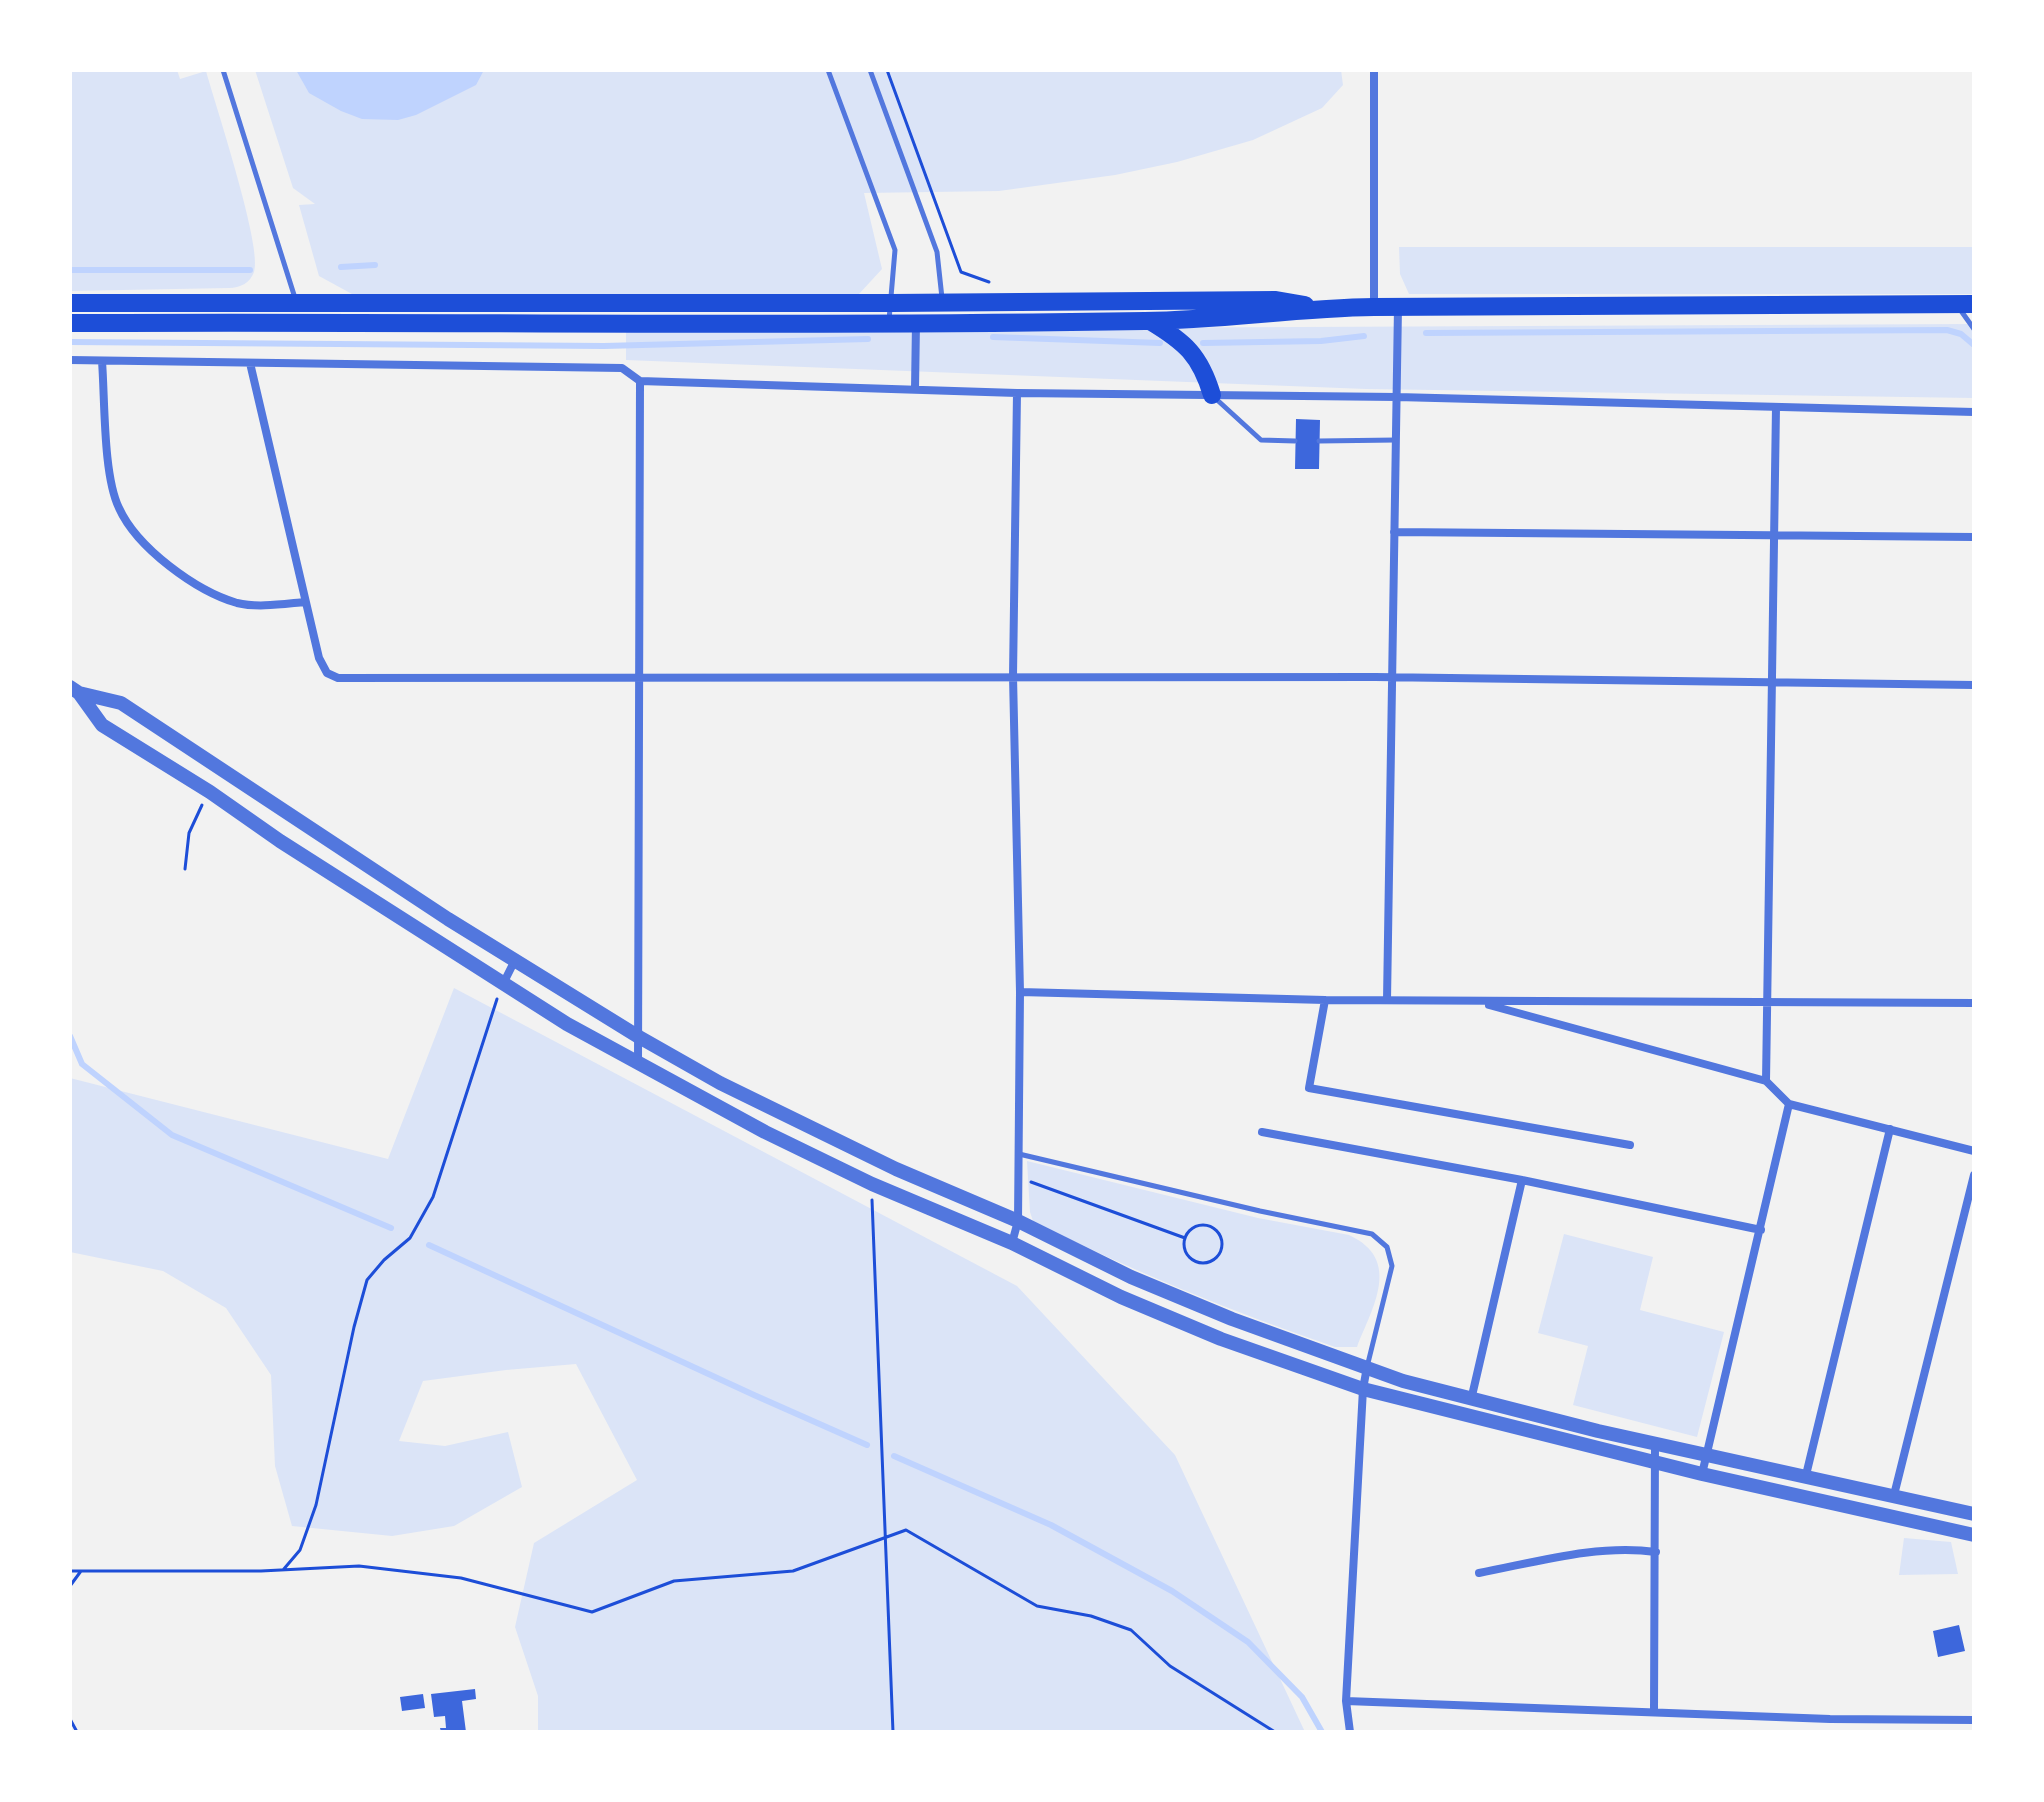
<!DOCTYPE html>
<html>
<head>
<meta charset="utf-8">
<style>
	body { margin:0 }
	#map { position:relative; width:2044px; height:1802px; overflow:hidden; background:#f2f2f2; font-family:"Noto Sans",sans-serif }
	canvas { display:block }
	.frame { position:absolute; inset:0; border:72px solid #fff; pointer-events:none }
</style>
</head>
<body>
<div id="map">
<canvas width="2044" height="1802"></canvas>
<div class="frame"></div>
</div>
<script>
const c = document.querySelector('canvas').getContext('2d');
c.lineJoin = 'round';
function fillPath(path, color) { c.fillStyle = color; c.fill(path, 'evenodd'); }
function stroke(path, color, width, dash) { c.strokeStyle = color; c.lineWidth = width; c.lineCap = dash ? 'butt' : 'round'; c.setLineDash(dash || []); c.stroke(path); }
const green = new Path2D(`
	M 70,70 L 177,70 L 180,79 L 206,71 C 215,104 263,248 254,272 C 250,283 240,288 229,288 L 70,291 Z
	M 255,70 L 1341,70 L 1343,85 L 1322,108 L 1253,140 L 1177,162 L 1115,175 L 999,191 L 864,193 L 882,269 L 859,294 L 352,294 L 319,276 L 299,205 L 315,204 L 293,188 Z
	M 1399,247 L 1974,247 L 1974,294 L 1409,294 L 1400,274 Z
	M 1974,324 L 1974,398 L 1366,389 L 626,360 L 626,330 Z
	M 454,988 L 1017,1286 L 1175,1455 L 1305,1732 L 538,1732 L 538,1696 L 515,1627 L 534,1543 L 637,1480 L 576,1364 L 506,1370 L 423,1381 L 399,1441 L 445,1446 L 508,1432 L 522,1487 L 454,1526 L 392,1536 L 292,1526 L 275,1466 L 271,1375 L 226,1308 L 163,1271 L 70,1252 L 70,1078 L 388,1159 Z
	M 1027,1161 L 1258,1218 L 1349,1235 C 1403,1260 1372,1308 1357,1347 L 1335,1347 C 1231,1311 1131,1271 1033,1221 L 1030,1212 Z
	M 1564,1234 L 1653,1257 L 1640,1310 L 1724,1332 L 1697,1437 L 1573,1405 L 1588,1346 L 1538,1333 Z
	M 1904,1538 L 1951,1542 L 1958,1574 L 1899,1575 Z`);
const water = new Path2D(`
	M 296,70 L 484,70 L 476,85 L 416,115 L 398,120 L 362,119 L 341,111 L 309,93 Z`);
const stream = new Path2D(`
	M 341,267 L 375,265
	M 70,270 L 250,270
	M 1426,333 L 1947,330 L 1961,334 L 1974,345
	M 993,337 L 1160,343
	M 70,342 L 604,346 L 868,339
	M 1203,343 L 1321,341 L 1364,336
	M 70,1036 L 82,1064 L 172,1135 L 391,1228
	M 429,1245 L 754,1395 L 867,1445
	M 894,1456 L 1051,1525 L 1172,1591 L 1248,1642 L 1302,1697 L 1322,1732`);
const building = new Path2D(`
	M 1296,419 L 1320,420 L 1319,469 L 1295,469 Z
	M 1959,1625 L 1965,1651 L 1938,1657 L 1933,1631 Z
	M 475,1689 L 476,1699 L 462,1701 L 466,1732 L 441,1732 L 440,1728 L 446,1728 L 445,1716 L 434,1717 L 431,1694 Z
	M 423,1694 L 425,1708 L 402,1711 L 400,1697 Z`);
const path = new Path2D(`
	M 887,70 L 961,272 L 989,282
	M 185,869 L 189,833 L 202,805
	M 1031,1182 L 1185,1238
	M 872,1200 L 893,1732
	M1184 1244a19 19 0 1 1 38 0a19 19 0 1 1-38 0Z
	M 283,1570 L 300,1550 L 316,1505 L 354,1327 L 367,1280 L 384,1260 L 410,1238 L 433,1197 L 497,999
	M 70,1571 L 261,1571 L 359,1566 L 461,1578 L 592,1612 L 674,1581 L 793,1571 L 906,1530 L 1037,1606 L 1091,1616 L 1131,1630 L 1170,1666 L 1275,1732
	M 70,1586 L 81,1571
	M 70,1719 L 77,1732`);
const service = new Path2D(`
	M 223,70 L 295,298
	M 828,70 L 895,250 L 889,320
	M 870,70 L 937,252 L 942,298
	M 1959,308 L 1974,329
	M 1215,398 L 1261,440 L 1295,441
	M 1319,441 L 1396,440
	M 1019,1154 L 1260,1211 L 1372,1234 L 1387,1247 L 1392,1266 L 1367,1367`);
const minor = new Path2D(`
	M 1374,306 L 1374,70
	M 70,360 L 622,368 L 640,381 L 1017,393 L 1397,397 L 1974,412
	M 102,361 C 105,400 103,475 119,508 C 137,548 196,591 237,603 C 258,608 283,604 305,602
	M 250,363 L 319,658 L 327,673 L 338,678 L 1375,677 L 1974,685
	M 915,389 L 916,323
	M 1394,532 L 1974,537
	M 503,984 L 515,960
	M 1020,992 L 1325,1000 L 1974,1003
	M 1325,1000 L 1309,1088 L 1630,1145
	M 1387,1000 L 1398,307
	M 1489,1005 L 1766,1081 L 1789,1104 L 1974,1151
	M 638,1062 L 640,381
	M 1766,1081 L 1776,407
	M 1262,1132 L 1522,1180 L 1761,1230
	M 1012,1243 L 1018,1221 L 1020,992 L 1013,676 L 1017,393
	M 1471,1400 L 1522,1180
	M 1702,1474 L 1789,1104
	M 1806,1475 L 1890,1129
	M 1894,1495 L 1974,1175
	M 1479,1573 C 1537,1562 1597,1544 1656,1552
	M 1346,1701 L 1830,1719 L 1974,1720
	M 1654,1711 L 1655,1443
	M 1350,1732 L 1346,1701 L 1363,1389 L 1367,1367`);
const tertiary = new Path2D(`
	M 70,687 L 79,693 L 121,703 L 448,919 L 639,1037 L 720,1083 L 896,1169 L 1018,1221 L 1131,1277 L 1232,1319 L 1403,1381 L 1598,1431 L 1974,1514
	M 79,693 L 102,725 L 210,792 L 280,841 L 567,1024 L 765,1132 L 872,1184 L 1012,1243 L 1121,1297 L 1221,1339 L 1363,1389 L 1702,1474 L 1974,1535`);
const trunk = new Path2D(`
	M 70,303 L 891,303 L 1276,300 L 1305,305
	M 1150,321 C 1185,342 1200,355 1212,395
	M 70,323 C 428,321 787,327 1145,321 C 1222,320 1298,308 1374,307 L 1974,304`);
fillPath(green, '#dbe4f7');
fillPath(water, '#bfd3fe');
stroke(stream, '#bfd3fe', 6);
fillPath(building, '#3d67dc');
stroke(path, '#1d4ed8', 3);
stroke(service, '#5277de', 5);
stroke(minor, '#5277de', 8);
stroke(tertiary, '#5277de', 14);
stroke(trunk, '#1d4ed8', 18);
</script>
</body>
</html>
